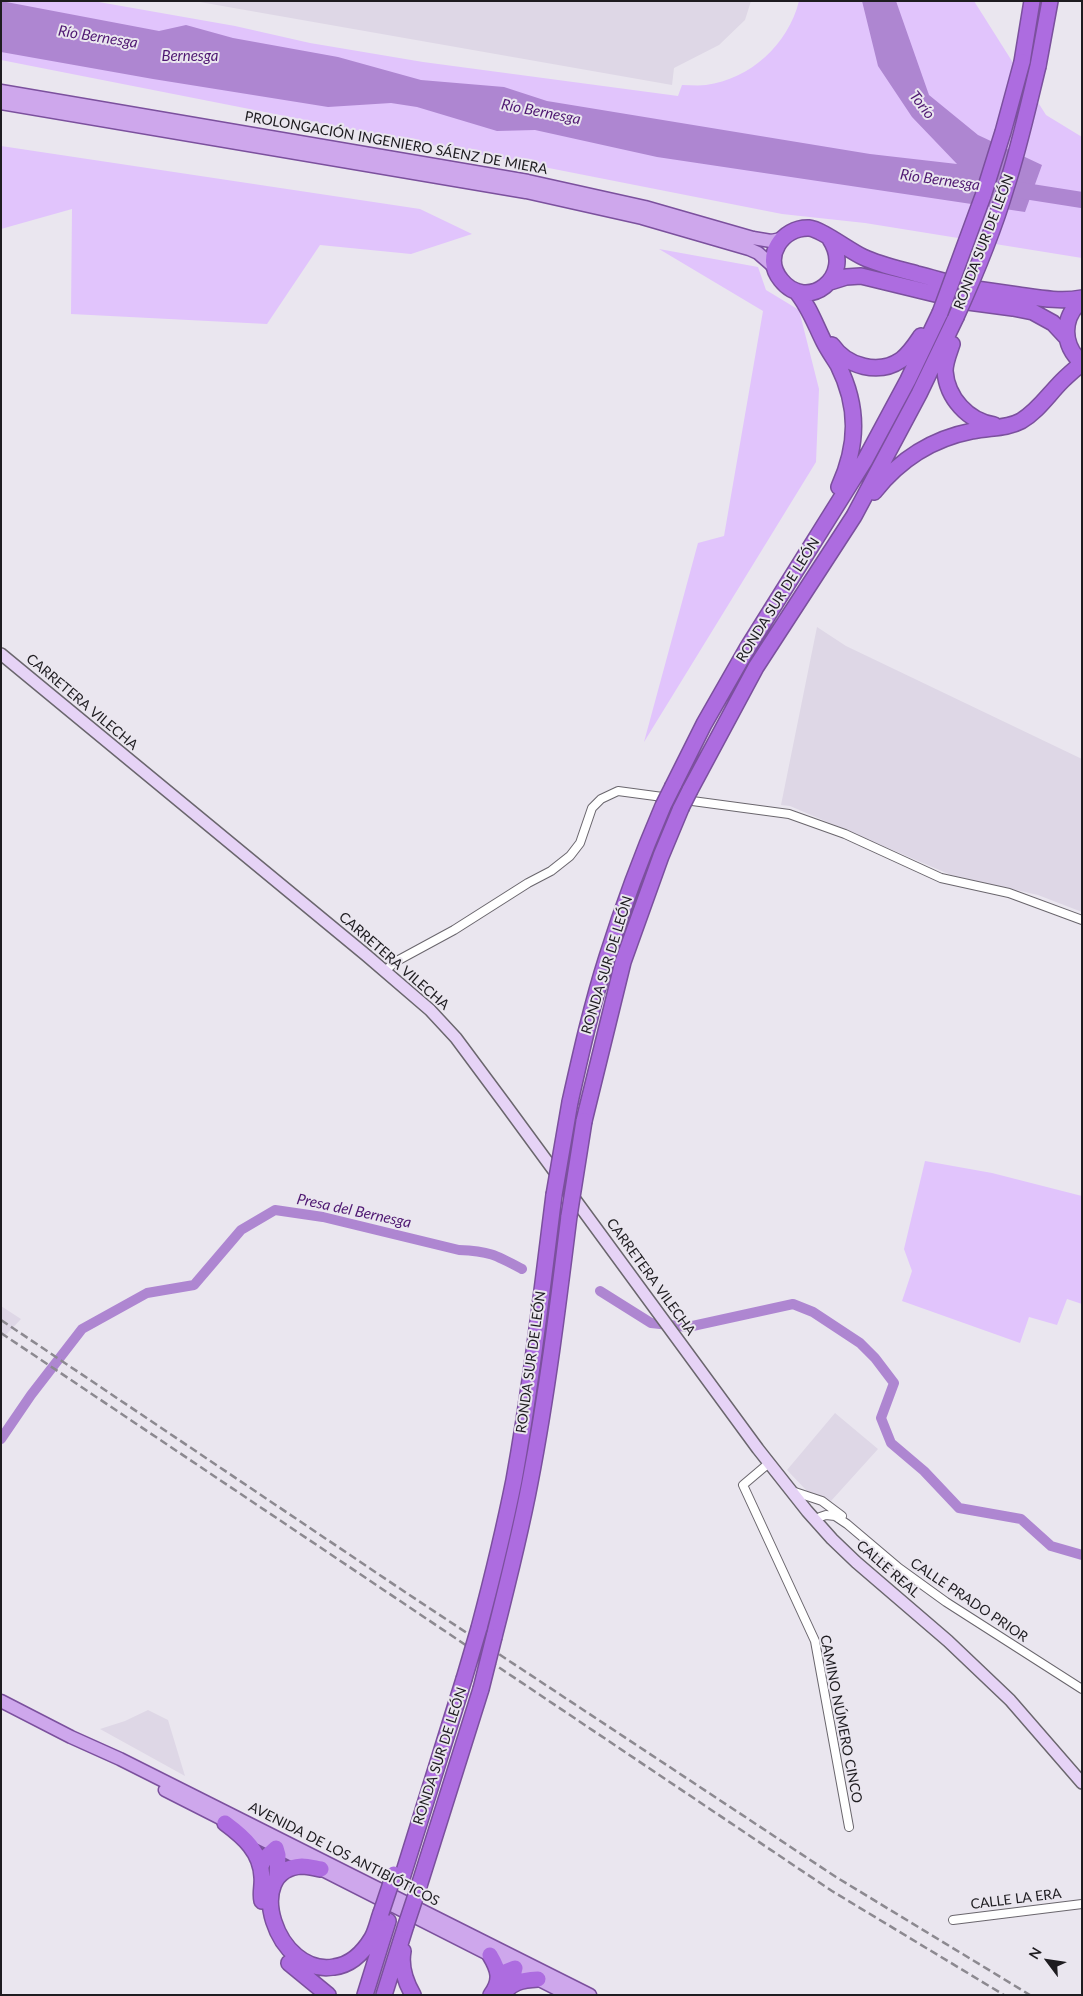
<!DOCTYPE html>
<html>
<head>
<meta charset="utf-8">
<style>
	body { margin:0 }
	#map { position:relative; width:1083px; height:1996px; overflow:hidden; background:#eae6ef; font-family:Lato,sans-serif }
	canvas { display:block }
	.frame { position:absolute; inset:0; border:2px solid #1e1c20; pointer-events:none }
	.north { position:absolute; left:1023px; top:1936px; width:50px; height:50px; -webkit-text-stroke:4px #eae6ef; paint-order:stroke; rotate:301deg; font-size:14px; font-weight:700; line-height:20px; text-align:center; color:#1e1c20 }
	.north::after { content:''; display:block; margin:auto; width:18px; height:22px; background:#1e1c20; clip-path:polygon(50% 0,100% 100%,50% 72%,0 100%) }
</style>
</head>
<body>
<div id="map">
<canvas width="1083" height="1996"></canvas>
<div class="frame"></div>
<div class="north">N</div>
</div>
<script>
const c = document.querySelector('canvas').getContext('2d');
c.lineJoin = 'round';
function fillPath(path, color) { c.fillStyle = color; c.fill(path, 'evenodd'); }
function stroke(path, color, width, dash) { c.strokeStyle = color; c.lineWidth = width; c.lineCap = dash ? 'butt' : 'round'; c.setLineDash(dash || []); c.stroke(path); }
function drawText(font, color, halo, rows, align = 'center') {
  c.font = font + ' Lato,sans-serif'; c.lineWidth = 4; c.setLineDash([]); c.textBaseline = 'middle'; c.strokeStyle = halo; c.fillStyle = color; for (const [text, x, y, turn = 0] of rows) {
    c.save(); c.translate(x, y); c.rotate((+turn || 0) * Math.PI / 180); c.textAlign = isNaN(turn) ? turn : align; if (halo) c.strokeText(text, 0, 0); c.fillText(text, 0, 0); c.restore();
  }
}
const built = new Path2D(`
	M 194,1 L 751,1 L 745,20 L 719,45 L 674,68 L 672,85 Z
	M 817,627 L 846,646 L 1082,759 L 1082,912 L 1038,895 L 951,875 L 790,806 L 781,805 Z
	M 1,1306 L 21,1319 L 1,1340 Z
	M 835,1413 L 878,1449 L 831,1501 L 807,1491 L 787,1470 Z
	M 148,1710 L 168,1720 L 185,1776 L 100,1729 L 125,1721 Z`);
const green = new Path2D(`
	M 1,1 L 93,1 L 235,26 L 310,43 L 423,62 L 678,96 L 682,85 C 690,85 698,86 706,85 C 750,79 788,45 799,1 L 974,1 L 1046,115 L 1082,137 L 1082,258 L 865,223 L 782,214 L 1,60 Z
	M 1,146 L 420,209 L 472,234 L 411,254 L 320,245 L 267,324 L 71,314 L 72,209 L 1,229 Z
	M 659,249 L 758,267 L 766,290 L 799,310 L 819,389 L 816,462 L 644,742 L 698,543 L 724,536 L 763,311 Z
	M 925,1161 L 992,1173 L 1082,1196 L 1082,1304 L 1067,1299 L 1057,1325 L 1029,1317 L 1020,1343 L 902,1301 L 912,1271 L 904,1249 Z`);
const water = new Path2D(`
	M 1,1 L 159,31 L 186,25 L 233,38 L 338,57 L 421,80 L 504,87 L 547,101 L 870,154 L 957,164 L 912,117 L 878,66 L 862,1 L 896,1 L 929,95 L 978,135 L 1042,165 L 1025,212 L 657,157 L 535,130 L 497,131 L 417,107 L 391,103 L 328,107 L 153,79 L 1,52 Z`);
const canal = new Path2D(`
	M 600,1291 L 651,1323 L 688,1327 L 793,1304 L 813,1312 L 860,1343 L 875,1358 L 894,1383 L 881,1418 L 891,1443 L 924,1471 L 959,1508 L 1021,1519 L 1051,1546 L 1082,1555
	M 1,1439 L 31,1395 L 82,1329 L 147,1293 L 194,1285 L 241,1230 L 275,1210 L 323,1217 L 459,1250 C 489,1251 496,1255 522,1269`);
const river = new Path2D(`
	M 1012,189 L 1082,200`);
const street = new Path2D(`
	M 385,971 L 395,962 L 454,930 L 528,883 L 551,871 L 570,856 L 580,843 L 592,808 L 601,799 L 618,791 L 789,814 L 845,834 L 941,878 L 1009,893 L 1082,920
	M 769,1463 L 743,1485 L 815,1641 L 849,1827
	M 792,1491 L 822,1501 L 842,1516
	M 816,1522 L 820,1517 L 826,1515 L 835,1516 L 847,1524 L 899,1568 L 946,1602 L 1082,1689
	M 953,1920 L 1082,1904`);
const secondary = new Path2D(`
	M 1,654 L 366,955 L 430,1010 L 456,1038 L 505,1104 L 758,1449 L 807,1511 L 832,1539 L 856,1562 L 948,1641 L 1010,1700 L 1082,1783`);
const primary = new Path2D(`
	M 1,91 L 528,181 L 645,207 L 753,238 L 771,241 L 781,239
	M 1,103 L 526,192 L 642,218 L 749,249 L 758,253 L 773,266
	M 1,1701 L 71,1737 L 120,1759 L 590,1995
	M 165,1790 L 569,1995`);
const highway = new Path2D(`
	M 1022,62 L 1032,1
	M 1038,66 L 1050,1
	M 830,239 C 855,277 807,313 781,280 C 762,257 782,227 809,228 C 821,229 850,251 863,257 C 880,265 899,269 917,274 C 937,279 956,285 976,289 C 990,291 1004,293 1018,295 C 1039,298 1060,302 1082,298
	M 830,282 L 846,277 L 861,276 L 968,302 L 1013,308 L 1033,312 L 1053,323 L 1066,337
	M 796,291 C 809,306 815,324 824,342 C 828,350 833,357 838,365 C 859,407 858,445 839,487
	M 1082,300 C 1061,318 1062,345 1082,363
	M 952,344 C 949,353 945,362 945,371 C 947,398 968,421 994,425
	M 832,345 C 847,367 879,375 901,360 C 910,353 915,345 921,336
	M 874,492 C 900,459 931,439 972,431 C 989,427 1006,429 1021,421 C 1038,411 1048,395 1062,381 C 1068,375 1075,369 1082,363
	M 673,786 L 704,724 L 748,647 L 865,460 L 908,380 L 940,313
	M 690,790 L 756,667 L 854,516 L 919,394 L 956,317
	M 570,1102 C 581,1053 592,1004 607,957 C 623,906 642,855 663,806
	M 584,1121 L 623,962 L 661,856 L 681,808
	M 479,1628 C 492,1579 504,1530 514,1480 C 531,1386 542,1290 554,1195
	M 494,1637 C 507,1586 520,1535 530,1482 C 547,1394 558,1305 569,1216
	M 225,1823 C 244,1837 261,1852 262,1877 C 263,1885 260,1893 262,1901
	M 261,1866 L 265,1858 L 276,1848 L 278,1855 L 277,1877
	M 321,1869 C 315,1868 308,1866 302,1866 C 242,1869 276,1977 334,1967 C 350,1965 363,1953 372,1938 C 376,1931 378,1921 381,1913
	M 402,1878 L 464,1679
	M 419,1886 L 481,1689
	M 403,1951 C 400,1967 405,1981 413,1995
	M 490,1955 C 499,1970 502,1980 491,1995
	M 289,1963 L 328,1995
	M 499,1979 L 505,1972 L 515,1968 L 511,1984
	M 365,1995 L 388,1921
	M 384,1995 L 406,1925
	M 501,1995 C 513,1982 520,1980 538,1979`);
const rail = new Path2D(`
	M 1,1320 L 405,1592 L 836,1877 L 1030,1995
	M 1,1333 L 832,1891 L 1004,1995`);
const highwayBridge = new Path2D(`
	M 940,313 L 983,196 L 1003,132 L 1022,62
	M 956,317 C 975,275 993,232 1006,188 C 1019,148 1028,107 1038,66
	M 663,806 L 673,786
	M 681,808 L 690,790
	M 554,1195 L 570,1102
	M 569,1216 L 584,1121
	M 464,1679 L 479,1628
	M 481,1689 L 494,1637
	M 381,1913 L 394,1874
	M 406,1925 L 419,1886`);
const streetNames = [
	["PROLONGACIÓN INGENIERO SÁENZ DE MIERA",396,143,10],
	["RONDA SUR DE LEÓN",984,242,-69],
	["RONDA SUR DE LEÓN",778,600,-58],
	["CARRETERA VILECHA",82,702,40],
	["CARRETERA VILECHA",394,961,41],
	["RONDA SUR DE LEÓN",607,965,-73],
	["CARRETERA VILECHA",651,1277,54],
	["RONDA SUR DE LEÓN",531,1362,-82],
	["CALLE REAL",888,1569,41],
	["CALLE PRADO PRIOR",969,1600,34],
	["CAMINO NÚMERO CINCO",841,1719,79],
	["RONDA SUR DE LEÓN",440,1756,-72],
	["AVENIDA DE LOS ANTIBIÓTICOS",344,1854,27],
	["CALLE LA ERA",1016,1899,-7]
];
const waterNames = [
	["Río Bernesga",98,37,9],
	["Bernesga",190,56],
	["Torío",922,105,52],
	["Río Bernesga",541,112,11],
	["Río Bernesga",940,180,8],
	["Presa del Bernesga",354,1211,12]
];
fillPath(built, '#ded7e6');
fillPath(green, '#e1c4fc');
fillPath(water, '#ae86d1');
stroke(canal, '#ae86d1', 10);
stroke(river, '#ae86d1', 16);
stroke(street, '#6a666d', 10);
stroke(secondary, '#6a666d', 14);
stroke(primary, '#7b509d', 15);
stroke(highway, '#7b509d', 18);
stroke(street, '#fff', 8);
stroke(secondary, '#e6d3f6', 11);
stroke(primary, '#cea7ec', 12);
stroke(highway, '#ad6ce0', 15);
stroke(rail, '#8c8990', 2.5, [8, 4]);
stroke(highwayBridge, '#7b509d', 18, []);
stroke(highwayBridge, '#ad6ce0', 15);
drawText('14px', '#1e1c20', '#eae6ef', streetNames);
drawText('italic 15px', '#4e1771', '#eae6ef', waterNames);
</script>
</body>
</html>
